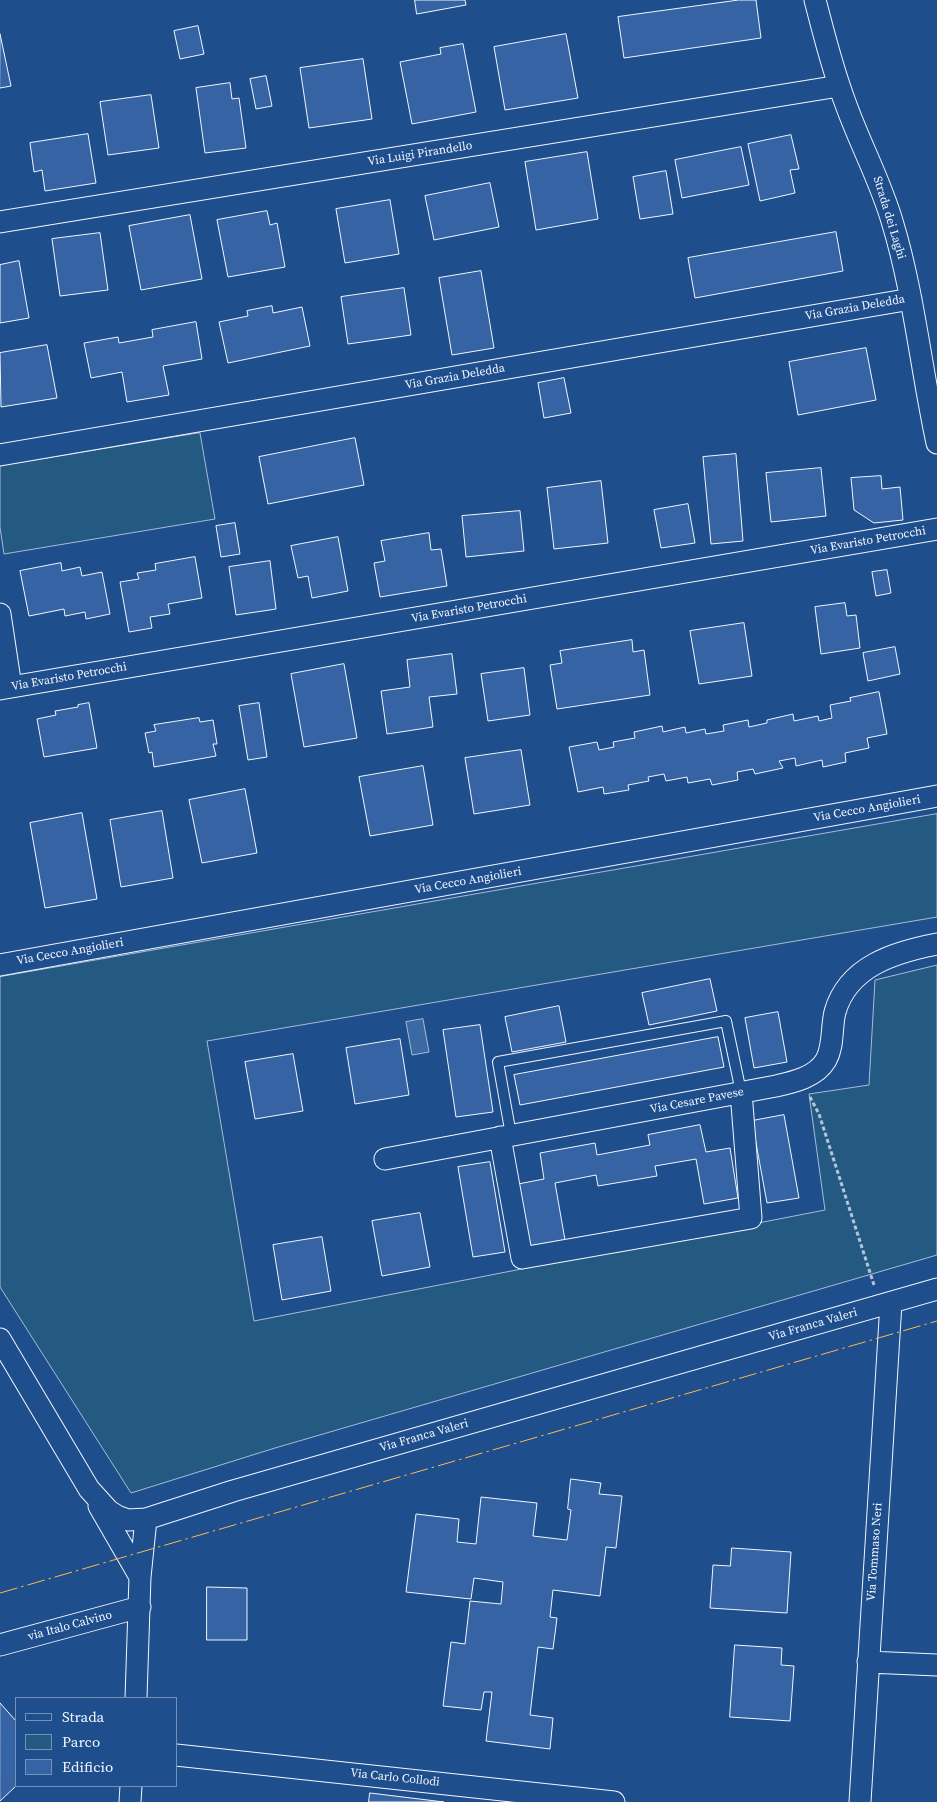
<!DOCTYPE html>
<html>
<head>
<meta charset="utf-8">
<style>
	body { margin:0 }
	#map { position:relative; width:937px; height:1802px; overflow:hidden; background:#1f4e8c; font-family:"Source Serif 4",serif }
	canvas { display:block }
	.legend { position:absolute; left:15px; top:1697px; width:162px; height:90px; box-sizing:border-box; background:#1f4e8c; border:1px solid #7391ba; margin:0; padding:6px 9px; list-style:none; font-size:15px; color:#f2f6ff }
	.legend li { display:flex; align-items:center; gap:10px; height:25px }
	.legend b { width:25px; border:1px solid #7391ba }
</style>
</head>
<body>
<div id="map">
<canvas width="937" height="1802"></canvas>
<ul class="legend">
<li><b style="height:6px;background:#1f4e8c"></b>Strada</li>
<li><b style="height:14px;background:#245a82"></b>Parco</li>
<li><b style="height:14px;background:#3563a3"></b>Edificio</li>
</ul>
</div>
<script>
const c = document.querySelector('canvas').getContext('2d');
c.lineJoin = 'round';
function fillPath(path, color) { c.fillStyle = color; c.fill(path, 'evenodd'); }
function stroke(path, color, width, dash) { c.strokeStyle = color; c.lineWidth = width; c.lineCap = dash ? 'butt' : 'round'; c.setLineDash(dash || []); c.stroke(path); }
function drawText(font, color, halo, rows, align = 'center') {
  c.font = font + ' "Source Serif 4",serif'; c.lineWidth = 4; c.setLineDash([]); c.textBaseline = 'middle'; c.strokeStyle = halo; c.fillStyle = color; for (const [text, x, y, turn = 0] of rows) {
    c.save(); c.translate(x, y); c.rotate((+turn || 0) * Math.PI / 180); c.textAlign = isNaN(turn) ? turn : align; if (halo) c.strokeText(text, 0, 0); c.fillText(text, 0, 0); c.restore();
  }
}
const green = new Path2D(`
	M 200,433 L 215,519 L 4,554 L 0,527 L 0,466 Z
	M 937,814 L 937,917 L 207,1041 L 254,1321 L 825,1210 L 809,1094 L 869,1085 L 875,980 L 937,965 L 937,1255 L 275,1448 L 131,1493 L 0,1287 L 0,977 Z`);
const water = new Path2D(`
	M 423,1019 L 429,1052 L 412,1055 L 406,1022 Z`);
const building = new Path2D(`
	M 415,0 L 465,0 L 466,5 L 417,14 Z
	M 739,0 L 756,0 L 761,38 L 624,58 L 618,17 Z
	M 198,26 L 204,54 L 180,59 L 174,31 Z
	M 0,34 L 11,86 L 0,88 Z
	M 566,34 L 578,98 L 505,110 L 494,47 Z
	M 463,44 L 476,112 L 412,124 L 400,62 L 441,54 L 440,48 Z
	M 363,59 L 372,119 L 309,128 L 300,68 Z
	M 266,76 L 272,106 L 256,109 L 250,79 Z
	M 230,83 L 232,99 L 239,98 L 246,148 L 205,153 L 196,88 Z
	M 151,95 L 159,148 L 108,155 L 100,102 Z
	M 88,134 L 96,183 L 45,191 L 42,170 L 34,172 L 30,143 Z
	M 791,135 L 799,169 L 790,170 L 795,193 L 760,201 L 748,144 Z
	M 741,147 L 749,185 L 682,198 L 675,160 Z
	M 587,152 L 598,219 L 536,230 L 525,162 Z
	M 666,171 L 673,214 L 640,219 L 633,177 Z
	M 490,183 L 499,227 L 434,240 L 425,196 Z
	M 390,200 L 399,254 L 345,263 L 336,209 Z
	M 267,211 L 270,225 L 277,223 L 285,267 L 228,277 L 217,220 Z
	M 190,215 L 202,279 L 141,290 L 129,226 Z
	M 836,232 L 843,271 L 695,298 L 688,258 Z
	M 100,233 L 108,290 L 60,296 L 52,239 Z
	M 19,261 L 29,318 L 0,323 L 0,265 Z
	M 481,271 L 494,348 L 452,355 L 439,278 Z
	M 404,288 L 411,335 L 348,344 L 341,297 Z
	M 272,306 L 273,313 L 302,307 L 310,346 L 228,363 L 219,322 L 248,316 L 247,311 Z
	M 196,322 L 202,359 L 163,366 L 169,395 L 127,402 L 122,372 L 91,378 L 84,343 L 118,337 L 119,343 L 153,337 L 152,330 Z
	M 47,345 L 57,398 L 1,407 L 0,353 Z
	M 866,348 L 876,400 L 798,415 L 789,362 Z
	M 564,378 L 571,413 L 544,418 L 538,383 Z
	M 355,438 L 364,485 L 268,504 L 259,457 Z
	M 736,454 L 743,541 L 711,544 L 703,457 Z
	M 821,468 L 826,516 L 771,522 L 766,473 Z
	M 881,476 L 882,489 L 900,487 L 903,520 L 874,523 L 854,510 L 851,478 Z
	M 601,481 L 608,543 L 554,549 L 547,488 Z
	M 688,504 L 695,543 L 661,548 L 654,510 Z
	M 520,511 L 524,551 L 466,557 L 462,516 Z
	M 235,523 L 240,554 L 221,557 L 216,526 Z
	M 429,533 L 431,550 L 441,549 L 447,586 L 380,597 L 374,563 L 385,561 L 381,541 Z
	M 338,537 L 348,591 L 312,598 L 308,576 L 298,578 L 291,546 Z
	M 195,557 L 202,598 L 168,604 L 170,614 L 150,617 L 152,628 L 129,632 L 120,582 L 139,579 L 137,573 L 156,570 L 155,564 Z
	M 270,561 L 276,609 L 236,615 L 229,567 Z
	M 61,563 L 62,571 L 80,567 L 82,576 L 102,572 L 110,614 L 86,619 L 85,612 L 65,616 L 64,609 L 29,616 L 20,571 Z
	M 887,570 L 891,593 L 876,596 L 872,572 Z
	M 845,603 L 847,616 L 856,615 L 860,648 L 821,654 L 815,607 Z
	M 744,623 L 752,676 L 699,684 L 690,631 Z
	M 632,640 L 633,652 L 644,650 L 650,695 L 557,709 L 550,665 L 562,663 L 560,651 Z
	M 895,647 L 900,674 L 868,681 L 863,653 Z
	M 452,654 L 457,694 L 429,697 L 433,727 L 387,734 L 381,691 L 410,687 L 407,660 Z
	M 344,664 L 357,738 L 304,747 L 291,674 Z
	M 524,668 L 530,715 L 488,721 L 481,674 Z
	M 879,692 L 887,734 L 867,738 L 869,748 L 845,753 L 846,762 L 823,767 L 822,760 L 796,766 L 795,758 L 779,761 L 783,768 L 755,774 L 753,769 L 737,772 L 738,780 L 712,785 L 710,779 L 688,783 L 687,777 L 666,781 L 664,774 L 648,777 L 649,781 L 628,785 L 629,790 L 604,794 L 603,787 L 578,792 L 569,747 L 597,742 L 599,750 L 614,747 L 613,742 L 635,738 L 634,732 L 662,726 L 663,732 L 685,727 L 686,733 L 705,729 L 706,734 L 724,731 L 723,725 L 748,720 L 749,727 L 767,723 L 767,720 L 793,714 L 794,721 L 818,716 L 819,721 L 832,718 L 830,705 L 851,701 L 850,698 Z
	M 89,703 L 97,748 L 44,757 L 37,719 L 56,715 L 55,711 L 78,707 L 78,705 Z
	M 259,703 L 267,757 L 248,760 L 239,706 Z
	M 199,718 L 200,722 L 213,720 L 217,744 L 213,744 L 216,756 L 154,767 L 152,752 L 149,753 L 145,733 L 156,731 L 154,725 Z
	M 521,750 L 530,805 L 474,814 L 465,758 Z
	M 423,766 L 433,825 L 370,836 L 359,777 Z
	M 245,789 L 257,853 L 202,863 L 189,800 Z
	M 162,811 L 173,878 L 121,887 L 110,820 Z
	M 82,813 L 97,899 L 45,908 L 30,823 Z
	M 710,979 L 717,1011 L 649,1025 L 642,993 Z
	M 559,1006 L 566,1042 L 512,1052 L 505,1017 Z
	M 778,1012 L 787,1062 L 754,1068 L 745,1018 Z
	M 480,1025 L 493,1112 L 456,1117 L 443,1030 Z
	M 718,1037 L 724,1067 L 520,1105 L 514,1075 Z
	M 400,1039 L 409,1095 L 355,1104 L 346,1048 Z
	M 293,1054 L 303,1111 L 255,1119 L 245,1062 Z
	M 784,1115 L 799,1198 L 767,1203 L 752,1121 Z
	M 700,1125 L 706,1152 L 730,1148 L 738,1198 L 704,1204 L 696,1159 L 655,1166 L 657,1176 L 598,1186 L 596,1175 L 555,1183 L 565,1240 L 530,1246 L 518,1184 L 544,1179 L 540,1153 L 595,1143 L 597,1155 L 650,1145 L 648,1135 Z
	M 490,1162 L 505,1252 L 473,1257 L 458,1167 Z
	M 420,1213 L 430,1267 L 382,1276 L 372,1221 Z
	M 322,1237 L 331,1291 L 282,1300 L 273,1245 Z
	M 571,1479 L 601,1483 L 599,1494 L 622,1496 L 616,1548 L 606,1547 L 600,1596 L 553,1590 L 550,1617 L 557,1618 L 553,1649 L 538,1647 L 530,1715 L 553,1718 L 550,1749 L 486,1741 L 492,1692 L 484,1692 L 481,1710 L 443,1706 L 451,1642 L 465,1644 L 470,1601 L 501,1604 L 503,1582 L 474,1578 L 471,1599 L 406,1592 L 416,1514 L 459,1519 L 457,1542 L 476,1544 L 481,1497 L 537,1503 L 533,1536 L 567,1540 L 571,1510 L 568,1509 Z
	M 732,1548 L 791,1552 L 787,1613 L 710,1608 L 713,1565 L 730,1566 Z
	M 207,1587 L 247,1588 L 247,1640 L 207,1640 Z
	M 735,1645 L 782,1648 L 781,1665 L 794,1666 L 790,1721 L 730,1717 Z
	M 0,1703 L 16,1721 L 16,1786 L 0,1801 Z
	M 370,1793 L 444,1802 L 369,1802 Z`);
const path = new Path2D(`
	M 810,1097 L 819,1114 L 874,1285`);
const service = new Path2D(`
	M 511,1135 L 498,1062 L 726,1021 L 741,1092`);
const minor = new Path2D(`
	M 815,0 C 824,34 832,68 845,102 C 859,142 880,180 892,221 C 914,293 921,369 937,443
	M 0,222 L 839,86
	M 0,455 L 911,299
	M 0,614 L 11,687
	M 0,689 L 937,529
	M 0,965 L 937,796
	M 500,1137 L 522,1258 L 751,1218 L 741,1092
	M 385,1159 L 776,1086 C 794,1082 816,1077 826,1060 C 834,1046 831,1028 835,1012 C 848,966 895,952 937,944
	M 0,1339 L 89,1489 L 109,1511 L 117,1516 L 128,1520 L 146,1519 L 233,1491 L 937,1289
	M 99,1506 L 140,1577
	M 0,1645 L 140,1607
	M 868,1662 L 937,1665
	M 136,1698 L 140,1577 L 146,1519
	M 176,1755 L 614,1802
	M 130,1802 L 131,1786
	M 860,1802 L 891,1303`);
const power = new Path2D(`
	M 0,1593 L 937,1321`);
const streetNames = [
	["Via Luigi Pirandello",420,154,-9],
	["Strada dei Laghi",889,218,73],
	["Via Grazia Deledda",855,308,-10],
	["Via Grazia Deledda",455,377,-10],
	["Via Evaristo Petrocchi",868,541,-10],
	["Via Evaristo Petrocchi",469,609,-10],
	["Via Evaristo Petrocchi",69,677,-10],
	["Via Cecco Angiolieri",867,809,-10],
	["Via Cecco Angiolieri",468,881,-10],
	["Via Cecco Angiolieri",70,952,-10],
	["Via Cesare Pavese",697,1101,-11],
	["Via Franca Valeri",813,1325,-16],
	["Via Franca Valeri",424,1436,-16],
	["Via Tommaso Neri",875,1552,-86],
	["via Italo Calvino",70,1626,-15],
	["Via Carlo Collodi",395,1778,6]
];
fillPath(green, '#245a82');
stroke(green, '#a8bbd7', 1);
fillPath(water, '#3b69a3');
stroke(water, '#a8bbd7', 1);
fillPath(building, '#3563a3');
stroke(building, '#f2f6ff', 1);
stroke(service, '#f2f6ff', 12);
stroke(minor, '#f2f6ff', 23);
stroke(path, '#b3c4dc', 3, [4, 2.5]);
stroke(service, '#1f4e8c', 10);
stroke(minor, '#1f4e8c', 21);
stroke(power, '#ffb74d', 1, [18, 4, 2.5, 4]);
drawText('12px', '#f2f6ff', '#1f4e8c', streetNames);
</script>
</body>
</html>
